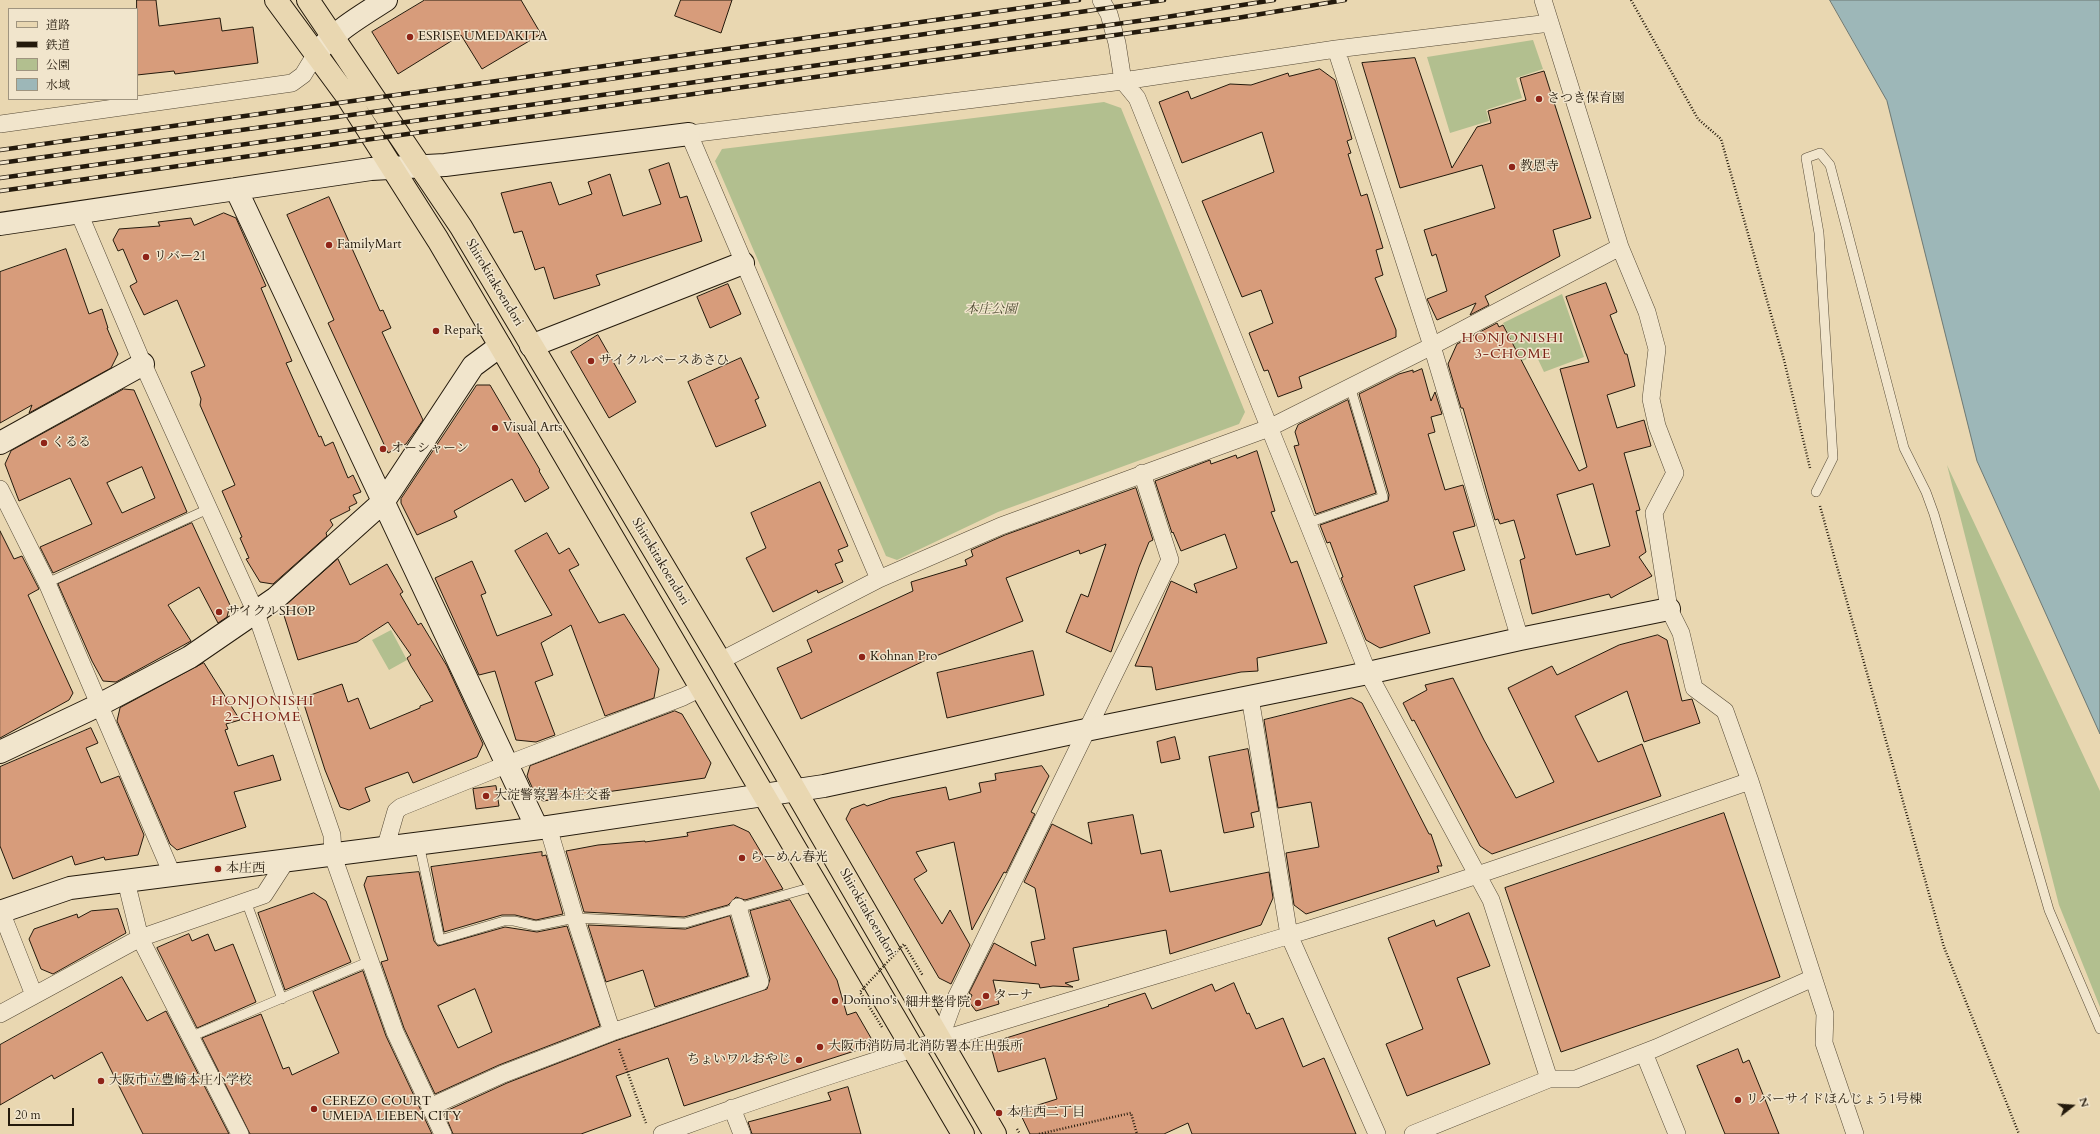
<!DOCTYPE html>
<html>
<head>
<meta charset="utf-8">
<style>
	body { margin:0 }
	#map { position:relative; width:2100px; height:1134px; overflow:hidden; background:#e9d7b1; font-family:Cardo,"Noto Serif JP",serif }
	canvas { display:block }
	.legend { position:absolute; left:8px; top:8px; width:130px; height:92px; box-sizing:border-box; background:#f1e5cc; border:1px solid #9f947f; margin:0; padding:5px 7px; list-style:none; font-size:12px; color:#241a0c }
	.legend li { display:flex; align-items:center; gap:8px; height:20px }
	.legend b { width:20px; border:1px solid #9f947f }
	.north { position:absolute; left:2052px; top:1086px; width:40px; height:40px; -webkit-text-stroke:3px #f1e5cc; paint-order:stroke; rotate:73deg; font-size:11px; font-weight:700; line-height:16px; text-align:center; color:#241a0c }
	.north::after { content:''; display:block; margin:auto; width:14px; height:18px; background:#241a0c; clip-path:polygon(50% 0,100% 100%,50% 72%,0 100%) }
	.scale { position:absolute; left:8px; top:1108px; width:66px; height:18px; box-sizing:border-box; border:2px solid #241a0c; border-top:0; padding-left:5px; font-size:12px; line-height:14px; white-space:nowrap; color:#241a0c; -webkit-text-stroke:3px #f1e5cc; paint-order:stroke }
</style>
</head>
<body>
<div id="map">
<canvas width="2100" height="1134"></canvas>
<ul class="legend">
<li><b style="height:5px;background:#e9d7b1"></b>道路</li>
<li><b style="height:5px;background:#241a0c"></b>鉄道</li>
<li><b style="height:11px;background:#b2bf8f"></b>公園</li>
<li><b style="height:11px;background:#9db7b8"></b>水域</li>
</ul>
<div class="north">N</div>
<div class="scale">20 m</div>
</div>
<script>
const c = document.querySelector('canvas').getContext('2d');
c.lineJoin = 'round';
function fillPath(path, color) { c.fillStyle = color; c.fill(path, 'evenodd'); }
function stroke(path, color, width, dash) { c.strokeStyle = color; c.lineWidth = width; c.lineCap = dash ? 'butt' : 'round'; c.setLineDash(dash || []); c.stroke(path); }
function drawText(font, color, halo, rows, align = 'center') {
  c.font = font + ' Cardo,"Noto Serif JP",serif'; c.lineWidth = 3; c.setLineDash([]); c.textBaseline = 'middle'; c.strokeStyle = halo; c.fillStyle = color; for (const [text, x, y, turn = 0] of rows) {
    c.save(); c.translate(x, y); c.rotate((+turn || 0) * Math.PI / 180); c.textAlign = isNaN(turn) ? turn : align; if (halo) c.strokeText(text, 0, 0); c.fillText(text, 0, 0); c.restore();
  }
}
const green = new Path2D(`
	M 1533,40 L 1543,69 L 1516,78 L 1522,98 L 1486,110 L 1489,121 L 1450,133 L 1427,57 Z
	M 1104,102 L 1121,108 L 1245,412 L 1239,424 L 998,512 L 897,560 L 886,556 L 715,161 L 722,149 Z
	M 1562,294 L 1584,357 L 1544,372 L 1536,355 L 1522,361 L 1503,323 Z
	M 1947,465 L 2100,791 L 2100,1007 L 2059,905 Z
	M 391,630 L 407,660 L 389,670 L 372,640 Z`);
const water = new Path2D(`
	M 1830,0 L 2100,0 L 2100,734 L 1977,461 L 1887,101 Z`);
const building = new Path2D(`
	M 137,0 L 156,0 L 159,26 L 220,18 L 222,31 L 253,27 L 258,63 L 175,74 L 174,71 L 137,75 Z
	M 425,0 L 521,0 L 541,34 L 482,69 L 461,35 L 398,74 L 372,32 Z
	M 681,0 L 732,0 L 721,33 L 675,16 Z
	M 1415,58 L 1452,168 L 1477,127 L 1491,123 L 1488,111 L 1526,100 L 1520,78 L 1544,71 L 1591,218 L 1553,230 L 1560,256 L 1485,296 L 1489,305 L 1470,315 L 1476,303 L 1437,320 L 1427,299 L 1447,291 L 1436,254 L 1432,256 L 1424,230 L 1495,208 L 1482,165 L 1400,188 L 1362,63 Z
	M 1320,69 L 1335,80 L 1352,139 L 1347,141 L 1351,153 L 1348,154 L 1361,196 L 1367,194 L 1383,248 L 1376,250 L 1383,275 L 1375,278 L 1396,330 L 1396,337 L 1299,377 L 1302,388 L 1278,397 L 1268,370 L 1264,371 L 1249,333 L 1273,323 L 1261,290 L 1242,297 L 1202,201 L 1274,172 L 1262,132 L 1182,163 L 1159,102 L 1188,91 L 1191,99 L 1230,84 L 1251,85 L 1288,73 L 1289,76 Z
	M 669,163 L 680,198 L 687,196 L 702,241 L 596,275 L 600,285 L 554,299 L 544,267 L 535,270 L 522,231 L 514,233 L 501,193 L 551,182 L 559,205 L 592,194 L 588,182 L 610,174 L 623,216 L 661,204 L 649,170 Z
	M 329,197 L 380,311 L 383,310 L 391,328 L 382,332 L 423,420 L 406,444 L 388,453 L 328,323 L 334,320 L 287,215 Z
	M 224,213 L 236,218 L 266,286 L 261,288 L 292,361 L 286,363 L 319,437 L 321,436 L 325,446 L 333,442 L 348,478 L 353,475 L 361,492 L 353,495 L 357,503 L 349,507 L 350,510 L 330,520 L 333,525 L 326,533 L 327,536 L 273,584 L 260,582 L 246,559 L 249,558 L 240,538 L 242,537 L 222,491 L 235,485 L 200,405 L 201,399 L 191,372 L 205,366 L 177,300 L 144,315 L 130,286 L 137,282 L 123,249 L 118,251 L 113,240 L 119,229 L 160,226 L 158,222 L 191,218 L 194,225 Z
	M 66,249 L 89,314 L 102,309 L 108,328 L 107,328 L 118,354 L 111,368 L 29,413 L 32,405 L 0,423 L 0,272 Z
	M 1606,283 L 1617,312 L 1610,315 L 1625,354 L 1627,354 L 1635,386 L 1607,395 L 1617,428 L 1644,420 L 1651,446 L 1624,453 L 1640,510 L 1636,511 L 1646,552 L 1639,557 L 1652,576 L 1611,598 L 1609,594 L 1532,614 L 1520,560 L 1525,558 L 1514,520 L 1500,524 L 1498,519 L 1495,520 L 1463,408 L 1461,408 L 1448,364 L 1457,344 L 1497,323 L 1499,327 L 1503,325 L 1579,471 L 1587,467 L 1560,369 L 1589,362 L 1566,297 ZM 1593,484 L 1610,546 L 1576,555 L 1557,495 Z
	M 728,284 L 741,314 L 710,328 L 697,297 Z
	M 598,335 L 636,402 L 609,418 L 571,352 Z
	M 741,358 L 759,398 L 755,400 L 766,426 L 716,447 L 688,382 Z
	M 1422,369 L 1431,401 L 1435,392 L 1442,414 L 1431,417 L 1435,432 L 1428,434 L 1445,490 L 1463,485 L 1475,526 L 1453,532 L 1465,570 L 1414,586 L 1430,633 L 1380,648 L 1366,640 L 1341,578 L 1343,577 L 1330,542 L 1327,543 L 1320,525 L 1388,501 L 1389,495 L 1359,394 L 1399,374 L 1413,370 L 1413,372 Z
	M 477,385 L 490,385 L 540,470 L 539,471 L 549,488 L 525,502 L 512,479 L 454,511 L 457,517 L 417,535 L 401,503 L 401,499 Z
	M 124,389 L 134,390 L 187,512 L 53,573 L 40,547 L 92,524 L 70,478 L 19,501 L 5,464 L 11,451 ZM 142,467 L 155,498 L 122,513 L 107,483 Z
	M 1348,400 L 1376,493 L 1316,514 L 1294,446 L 1299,445 L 1295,432 L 1298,425 Z
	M 1257,451 L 1275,511 L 1271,512 L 1291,563 L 1297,561 L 1327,643 L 1257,658 L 1258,671 L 1241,672 L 1156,690 L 1152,667 L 1135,666 L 1171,581 L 1197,593 L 1194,584 L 1237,568 L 1225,534 L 1181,551 L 1173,532 L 1172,533 L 1155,481 L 1210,460 L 1211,464 L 1236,455 L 1237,458 Z
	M 820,482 L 848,546 L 838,550 L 843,561 L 835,564 L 843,582 L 818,593 L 817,590 L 773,612 L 746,558 L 766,548 L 751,513 Z
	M 1136,488 L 1153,540 L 1149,542 L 1139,567 L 1111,652 L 1066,632 L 1081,594 L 1088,597 L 1106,544 L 1080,554 L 1079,550 L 1006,578 L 1023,621 L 926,660 L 801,719 L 777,668 L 812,652 L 807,640 L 913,591 L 911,582 L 967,565 L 965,560 L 973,556 L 971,550 L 1005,535 Z
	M 192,523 L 230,605 L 227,617 L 218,623 L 199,587 L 168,605 L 191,641 L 116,682 L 103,681 L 92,661 L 58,584 Z
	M 0,531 L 14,559 L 22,556 L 38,587 L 39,589 L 28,595 L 73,693 L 69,700 L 0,738 Z
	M 547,533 L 559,554 L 569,548 L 579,565 L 569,570 L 599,623 L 624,614 L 659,669 L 654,698 L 605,716 L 571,625 L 541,643 L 553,675 L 535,682 L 555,735 L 536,742 L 516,740 L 495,671 L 479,675 L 435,578 L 472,561 L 486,593 L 481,595 L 497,636 L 552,615 L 515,551 Z
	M 338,559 L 350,585 L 387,564 L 403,592 L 400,594 L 418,625 L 421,623 L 447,666 L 483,744 L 477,757 L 413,783 L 408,772 L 365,788 L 370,801 L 349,810 L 340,807 L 325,770 L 302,698 L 342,684 L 348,702 L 358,698 L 370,729 L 420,708 L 420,706 L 433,701 L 411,666 L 407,658 L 411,655 L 388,622 L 357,642 L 298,660 L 282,609 Z
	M 1658,635 L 1667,640 L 1682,701 L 1692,699 L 1700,723 L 1644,742 L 1627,691 L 1575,716 L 1598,762 L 1642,744 L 1661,796 L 1492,854 L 1480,846 L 1414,720 L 1412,721 L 1403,703 L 1427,690 L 1425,685 L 1453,678 L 1484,740 L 1516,798 L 1554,782 L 1508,688 L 1552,666 L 1557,675 L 1619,645 Z
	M 1033,651 L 1044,695 L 947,718 L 937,673 Z
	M 204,663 L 240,720 L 226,724 L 228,729 L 225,730 L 238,766 L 273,755 L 281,780 L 234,792 L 246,827 L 177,850 L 170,844 L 117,721 L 120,708 Z
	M 1352,698 L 1362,703 L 1429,834 L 1431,834 L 1442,866 L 1437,866 L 1439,872 L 1306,914 L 1294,905 L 1286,853 L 1319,847 L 1311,802 L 1278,808 L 1264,720 Z
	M 675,711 L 682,714 L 711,763 L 705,778 L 543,801 L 536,796 L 527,776 L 530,766 Z
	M 91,728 L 98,743 L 86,748 L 101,783 L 119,776 L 144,835 L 138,855 L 105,860 L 104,857 L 75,865 L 72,856 L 13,879 L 0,846 L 0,767 Z
	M 1175,737 L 1180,759 L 1161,763 L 1157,742 Z
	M 1248,749 L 1259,811 L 1251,813 L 1254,827 L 1224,833 L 1209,757 Z
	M 1042,766 L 1049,776 L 1031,812 L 1035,814 L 1006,873 L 1004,872 L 972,930 L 954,842 L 916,852 L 927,871 L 914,879 L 942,924 L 950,910 L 970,945 L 951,984 L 939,978 L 846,819 L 851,809 L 864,804 L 867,806 L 891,798 L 946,787 L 949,800 L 981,792 L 979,783 L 996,780 L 995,774 Z
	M 496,786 L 499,806 L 476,809 L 473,789 Z
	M 1724,813 L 1780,977 L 1561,1052 L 1505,888 Z
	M 1133,815 L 1141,854 L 1161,850 L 1170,892 L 1269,872 L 1273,898 L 1261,925 L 1170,954 L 1166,930 L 1073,948 L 1079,980 L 1065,983 L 1073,987 L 1053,986 L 1040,988 L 1039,984 L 993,980 L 999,1004 L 976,1011 L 969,1002 L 972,995 L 969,993 L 994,943 L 1036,966 L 1031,942 L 1045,939 L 1035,888 L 1024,882 L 1052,824 L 1092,844 L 1088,823 Z
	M 734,825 L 749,832 L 783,889 L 745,900 L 736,897 L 728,905 L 684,917 L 584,912 L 566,851 L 598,845 L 645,841 L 645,842 L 688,836 L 687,833 Z
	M 542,852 L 542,856 L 546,855 L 563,914 L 536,920 L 515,915 L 502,915 L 444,932 L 431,867 Z
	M 419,872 L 434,941 L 438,946 L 505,927 L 537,932 L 567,926 L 600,1026 L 499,1065 L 435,1094 L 404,1028 L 381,962 L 388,960 L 364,885 L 367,877 ZM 475,989 L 492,1032 L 458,1048 L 438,1006 Z
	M 314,893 L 326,901 L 351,962 L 285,990 L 258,913 Z
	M 790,900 L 837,980 L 847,1015 L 856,1012 L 871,1038 L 867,1047 L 684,1106 L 668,1058 L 616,1076 L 631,1116 L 581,1134 L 453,1134 L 444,1112 L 507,1083 L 615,1041 L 767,989 L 770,979 L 750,911 Z
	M 118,909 L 126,933 L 53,974 L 41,969 L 29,939 L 34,929 L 77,914 L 78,918 L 91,911 Z
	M 1469,913 L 1490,966 L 1457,978 L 1490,1064 L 1407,1096 L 1386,1044 L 1423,1029 L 1388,938 L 1434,920 L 1436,926 Z
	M 730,916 L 748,976 L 655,1007 L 643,970 L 606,982 L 588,925 L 685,929 Z
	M 189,934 L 192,941 L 208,934 L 215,951 L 233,944 L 256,1002 L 197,1028 L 157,948 Z
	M 363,971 L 386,1036 L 432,1134 L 250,1134 L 202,1038 L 261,1014 L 283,1069 L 289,1067 L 292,1075 L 339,1053 L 313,992 Z
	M 122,977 L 147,1021 L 166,1011 L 229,1134 L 143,1134 L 102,1052 L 54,1079 L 52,1075 L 0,1105 L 0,1045 Z
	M 1234,983 L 1247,1014 L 1249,1013 L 1256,1029 L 1283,1018 L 1303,1067 L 1324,1058 L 1356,1134 L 1192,1134 L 1188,1123 L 1164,1134 L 1030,1134 L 1019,1111 L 1057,1099 L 1045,1058 L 998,1072 L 990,1043 L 1109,1006 L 1108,1005 L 1145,993 L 1152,1009 L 1212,984 L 1215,991 Z
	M 1738,1049 L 1743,1063 L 1749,1060 L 1779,1134 L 1725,1134 L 1697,1066 Z
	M 848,1087 L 861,1134 L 752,1134 L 748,1122 L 831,1100 L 828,1093 Z`);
const path = new Path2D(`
	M 1631,0 L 1698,119 L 1721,139 L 1784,360 L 1810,468
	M 1820,506 L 1944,947 L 2019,1134
	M 619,1049 L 646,1123
	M 1017,1129 L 1020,1134
	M 1039,1134 L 1131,1113 L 1137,1134`);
const lane = new Path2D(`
	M 1816,492 L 1833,458 L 1819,233 L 1806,158 L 1820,153 L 1830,165 L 1904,448 L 1926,492 L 1934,514 L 2049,910 L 2100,1029
	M 1308,523 L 1383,497 L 1350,386
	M 47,583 L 208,509
	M 419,844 L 440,940 L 504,921 L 514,921 L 536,926 L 575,918 L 685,923 L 816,886
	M 246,901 L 282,999
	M 190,1037 L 370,961`);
const street = new Path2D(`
	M 1101,0 L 1109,14 L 1117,43 L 1123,81 L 1137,98 L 1368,673 L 1491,900 L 1549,1079 L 1576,1079 L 1656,1048 L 1813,978
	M 1543,0 L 1620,247 L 1647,312 L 1657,349 L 1651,399 L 1657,426 L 1675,473 L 1654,513 L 1669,609 L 1681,633 L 1694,688 L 1725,711 L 1750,781 L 1825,1014 L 1824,1043 L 1855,1134
	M 1336,49 L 1432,346 L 1520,639
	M 0,124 L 292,83 L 303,75 L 317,52
	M 79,213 L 143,364 L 256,613 L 332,835 L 333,856 L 395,1032 L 443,1134
	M 0,489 L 47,583 L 172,874
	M 879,579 L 689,134 L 1123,81 L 1336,49 L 1550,23
	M 720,661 L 879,579 L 1001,526 L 1269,428 L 1432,346 L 1620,247
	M 1250,697 L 1289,935 L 1377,1134
	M 385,849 L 396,811 L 401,807 L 508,764 L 683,697 L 701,688
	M 126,881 L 140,938 L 240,1134
	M 0,909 L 34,995
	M 0,1014 L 140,938 L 264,895 L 286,861
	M 612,1032 L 760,982 L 738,907
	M 940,1039 L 952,1006 L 1170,560 L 1142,473
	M 1644,1053 L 1677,1134
	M 430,1107 L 503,1074 L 612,1032 L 575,918 L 548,827
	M 732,1108 L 742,1134
	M 662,1134 C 867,1058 1078,999 1287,936 C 1443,889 1596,834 1750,781
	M 1413,1134 L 1549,1079`);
const secondary = new Path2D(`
	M 317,52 C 337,30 361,16 386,0
	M 236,189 L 537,828
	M 0,224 L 371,169 L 445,165 L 689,134
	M 531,346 L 743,263
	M 0,443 L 143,364
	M 0,752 L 99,705 L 190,657 L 276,598 L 384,501 L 473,366 L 500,346
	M 0,912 L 70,888 L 548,827 L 824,786 L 1086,730 L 1368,673 L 1520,639 L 1669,609`);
const primary = new Path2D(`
	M 276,0 L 346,95 L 438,240 L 963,1134
	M 308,0 L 461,227 L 720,661 L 995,1134`);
const rail = new Path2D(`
	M 0,150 L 1079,0
	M 0,163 L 504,94 L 1164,0
	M 0,178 L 1160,18 L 1274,0
	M 0,191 L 1237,18 L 1345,0`);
const pathBridge = new Path2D(`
	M 882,1027 L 860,992 L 904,944 L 923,976`);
const markers = [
	[410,37,4,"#8f2418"],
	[1539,99,4,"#8f2418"],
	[1512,167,4,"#8f2418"],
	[329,245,4,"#8f2418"],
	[146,257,4,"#8f2418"],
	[436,331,4,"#8f2418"],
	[591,361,4,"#8f2418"],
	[495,428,4,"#8f2418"],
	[44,443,4,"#8f2418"],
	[383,449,4,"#8f2418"],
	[219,612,4,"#8f2418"],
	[862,657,4,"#8f2418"],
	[486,796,4,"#8f2418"],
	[742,858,4,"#8f2418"],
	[218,869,4,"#8f2418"],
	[986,996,4,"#8f2418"],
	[835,1001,4,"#8f2418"],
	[978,1003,4,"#8f2418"],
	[820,1047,4,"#8f2418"],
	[799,1060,4,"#8f2418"],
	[101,1081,4,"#8f2418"],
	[1738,1100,4,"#8f2418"],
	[314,1109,4,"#8f2418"],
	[999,1113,4,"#8f2418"]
];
const poiNames = [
	["ESRISE UMEDAKITA",418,37],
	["さつき保育園",1547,99],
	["教恩寺",1520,167],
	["FamilyMart",337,245],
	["リバー21",154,257],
	["Repark",444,331],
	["サイクルベースあさひ",599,361],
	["Visual Arts",503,428],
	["くるる",52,443],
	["オーシャーン",391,449],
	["サイクルSHOP",227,612],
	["Kohnan Pro",870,657],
	["大淀警察署本庄交番",494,796],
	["らーめん春光",750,858],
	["本庄西",226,869],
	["ターナ",994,996],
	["Domino's",843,1001],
	["細井整骨院",970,1003,"right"],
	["大阪市消防局北消防署本庄出張所",828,1047],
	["ちょいワルおやじ",791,1060,"right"],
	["大阪市立豊崎本庄小学校",109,1081],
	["リバーサイドほんじょう1号棟",1746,1100],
	["CEREZO COURT",322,1102],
	["UMEDA LIEBEN CITY",322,1117],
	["本庄西二丁目",1007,1113]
];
const streetNames = [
	["Shirokitakoendori",494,283,59],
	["Shirokitakoendori",660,562,59],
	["Shirokitakoendori",867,913,60]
];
const parkNames = [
	["本庄公園",991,310]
];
const neighbourhoodNames = [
	["HONJONISHI",1513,339],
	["3-CHOME",1513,355],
	["HONJONISHI",263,702],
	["2-CHOME",263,718]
];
fillPath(green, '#b2bf8f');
fillPath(water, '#9db7b8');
stroke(water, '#6d7873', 1);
fillPath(building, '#d79c7b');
stroke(building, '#241a0c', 1);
stroke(lane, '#554935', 10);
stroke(street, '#554935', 18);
stroke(secondary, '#241a0c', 24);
stroke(primary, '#241a0c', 24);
stroke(path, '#241a0c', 2.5, [1, 2]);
stroke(lane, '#f1e5cc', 9);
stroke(street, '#f1e5cc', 17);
stroke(secondary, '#f1e5cc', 22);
stroke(primary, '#e9d7b1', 22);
stroke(rail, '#241a0c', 4.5);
stroke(rail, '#f1e5cc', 3, [9]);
stroke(pathBridge, '#241a0c', 2.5, [1, 2]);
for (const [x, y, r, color] of markers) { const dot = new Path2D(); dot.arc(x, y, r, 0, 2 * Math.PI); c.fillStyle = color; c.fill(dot); stroke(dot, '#f1e5cc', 1.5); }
drawText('13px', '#241a0c', '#f1e5cc', poiNames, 'left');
drawText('13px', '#241a0c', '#f1e5cc', streetNames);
drawText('italic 13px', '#4f4c33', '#f1e5cc', parkNames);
c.letterSpacing = '1px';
drawText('14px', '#7a1f14', '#f1e5cc', neighbourhoodNames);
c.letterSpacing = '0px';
</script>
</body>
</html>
